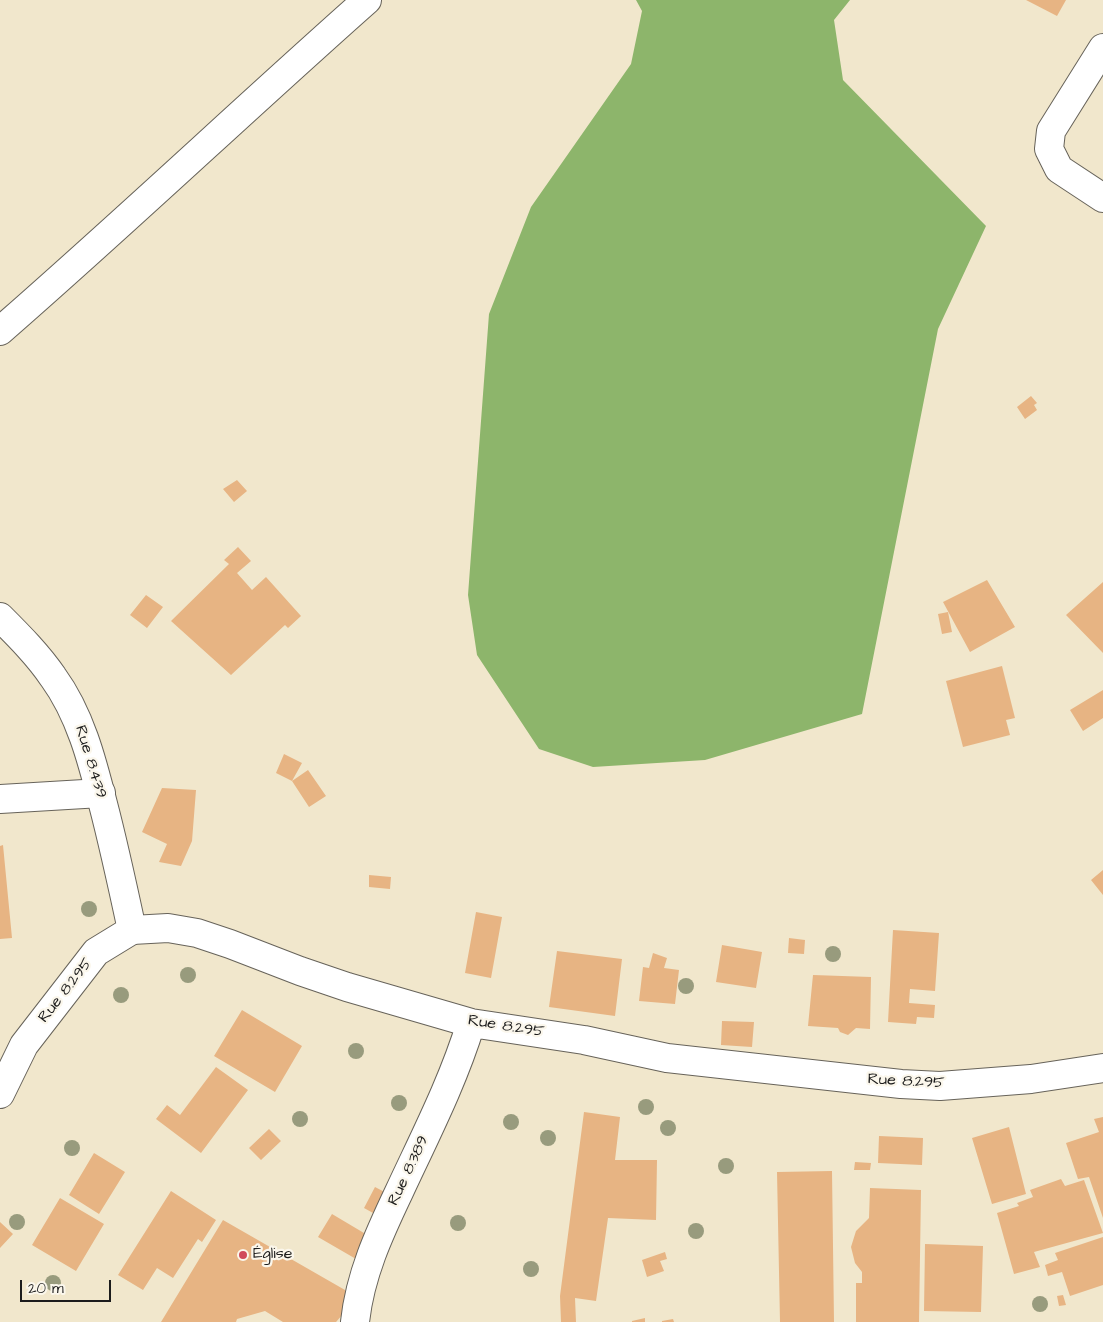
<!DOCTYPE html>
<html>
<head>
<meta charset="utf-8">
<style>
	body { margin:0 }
	#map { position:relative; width:1103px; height:1322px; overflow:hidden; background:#f1e7cc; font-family:"Architects Daughter",sans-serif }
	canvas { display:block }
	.scale { position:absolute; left:20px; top:1280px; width:91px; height:22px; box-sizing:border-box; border:2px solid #1c1c1c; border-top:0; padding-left:6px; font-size:15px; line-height:18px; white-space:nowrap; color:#1c1c1c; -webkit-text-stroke:4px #fbf7ec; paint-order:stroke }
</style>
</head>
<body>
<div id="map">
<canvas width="1103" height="1322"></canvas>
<div class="scale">20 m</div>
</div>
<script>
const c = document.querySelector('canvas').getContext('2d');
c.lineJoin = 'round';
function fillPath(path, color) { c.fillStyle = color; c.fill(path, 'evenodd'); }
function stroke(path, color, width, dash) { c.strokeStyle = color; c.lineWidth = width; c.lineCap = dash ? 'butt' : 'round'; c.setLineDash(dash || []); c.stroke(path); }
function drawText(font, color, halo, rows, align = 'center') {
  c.font = font + ' "Architects Daughter",sans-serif'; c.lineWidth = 4.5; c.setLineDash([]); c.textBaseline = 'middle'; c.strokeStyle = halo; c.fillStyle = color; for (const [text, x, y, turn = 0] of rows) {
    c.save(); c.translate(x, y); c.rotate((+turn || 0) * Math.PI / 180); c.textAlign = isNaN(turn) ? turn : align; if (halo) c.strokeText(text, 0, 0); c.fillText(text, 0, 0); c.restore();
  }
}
const forest = new Path2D(`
	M 636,0 L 850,0 L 834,20 L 843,80 L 986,226 L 938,329 L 862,714 L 705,760 L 593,767 L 539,749 L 477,655 L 468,595 L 489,314 L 531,207 L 631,64 L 642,11 Z`);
const building = new Path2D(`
	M 1026,0 L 1066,0 L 1057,16 Z
	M 1031,396 L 1037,403 L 1034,405 L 1037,410 L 1025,419 L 1017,407 Z
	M 237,480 L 247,491 L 234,502 L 223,489 Z
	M 238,547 L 251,561 L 237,573 L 252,590 L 266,577 L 301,616 L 288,628 L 285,625 L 231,675 L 171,621 L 229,564 L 224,560 Z
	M 987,580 L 1015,627 L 970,652 L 943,602 Z
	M 1103,582 L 1103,653 L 1066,615 Z
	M 146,595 L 163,607 L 147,628 L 130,615 Z
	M 948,612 L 952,632 L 942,634 L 938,614 Z
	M 1002,666 L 1015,718 L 1006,720 L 1010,735 L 963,747 L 946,681 Z
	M 1103,690 L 1103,718 L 1083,731 L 1070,710 Z
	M 284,754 L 302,763 L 292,781 L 308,770 L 326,796 L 309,807 L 292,781 L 276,773 Z
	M 162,788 L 196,790 L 192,841 L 181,866 L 159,862 L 167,844 L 142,832 Z
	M 3,845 L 12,938 L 0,939 L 0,846 Z
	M 1103,870 L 1103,895 L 1091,880 Z
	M 369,875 L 391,877 L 390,889 L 369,887 Z
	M 476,912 L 502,917 L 491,978 L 465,973 Z
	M 893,930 L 939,933 L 935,991 L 910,989 L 909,1003 L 935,1005 L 934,1018 L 917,1017 L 916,1024 L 888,1022 Z
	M 789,938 L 805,940 L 804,954 L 788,953 Z
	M 722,945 L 762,952 L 756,988 L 716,982 Z
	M 557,951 L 622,959 L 615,1016 L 549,1007 Z
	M 653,953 L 667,958 L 664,968 L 679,970 L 675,1004 L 639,1001 L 643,967 L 649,968 Z
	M 813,975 L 871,977 L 870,1029 L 856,1028 L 848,1035 L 840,1032 L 838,1028 L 808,1026 Z
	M 242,1010 L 302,1046 L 275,1092 L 214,1056 Z
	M 722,1021 L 754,1022 L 752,1047 L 721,1045 Z
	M 216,1067 L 248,1090 L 201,1153 L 156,1119 L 167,1105 L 180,1115 Z
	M 584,1112 L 620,1117 L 615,1160 L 657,1160 L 656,1220 L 608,1218 L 596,1301 L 575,1298 L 576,1322 L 561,1322 L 560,1296 Z
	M 1103,1117 L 1103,1218 L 1089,1177 L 1078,1179 L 1066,1143 L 1099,1132 L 1094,1119 Z
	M 1009,1127 L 1026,1194 L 992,1204 L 972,1138 Z
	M 269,1129 L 281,1141 L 261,1160 L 249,1148 Z
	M 879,1136 L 923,1138 L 922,1165 L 878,1163 Z
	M 94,1153 L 125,1172 L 99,1214 L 69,1195 Z
	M 855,1162 L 871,1163 L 870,1170 L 854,1170 Z
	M 832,1171 L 834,1322 L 780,1322 L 777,1172 Z
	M 1061,1179 L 1065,1186 L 1084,1180 L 1103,1233 L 1034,1252 L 1040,1267 L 1014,1274 L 997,1213 L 1019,1206 L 1017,1203 L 1033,1197 L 1030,1190 Z
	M 375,1187 L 396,1198 L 384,1219 L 364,1208 Z
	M 870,1188 L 921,1190 L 919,1322 L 856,1322 L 856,1283 L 862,1283 L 862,1272 L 855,1263 L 851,1247 L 856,1231 L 869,1218 Z
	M 171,1191 L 216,1220 L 202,1242 L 198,1239 L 173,1278 L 157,1268 L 143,1290 L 118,1275 Z
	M 60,1198 L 104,1224 L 76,1271 L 32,1245 Z
	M 332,1214 L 369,1236 L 356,1259 L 318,1237 Z
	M 223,1220 L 345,1290 L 350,1306 L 336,1322 L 283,1322 L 265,1311 L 237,1319 L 236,1322 L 161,1322 Z
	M 0,1222 L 13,1234 L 0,1248 Z
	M 1103,1237 L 1103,1285 L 1070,1296 L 1062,1272 L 1048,1276 L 1045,1265 L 1058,1260 L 1055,1253 Z
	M 925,1244 L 983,1246 L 981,1312 L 924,1311 Z
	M 665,1252 L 667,1259 L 660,1261 L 664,1271 L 647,1277 L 642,1260 Z
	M 1063,1295 L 1066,1305 L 1059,1306 L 1057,1296 Z
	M 645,1318 L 645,1322 L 632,1322 L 632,1321 Z
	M 673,1319 L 674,1322 L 662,1322 L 662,1321 Z`);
const street = new Path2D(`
	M 1103,48 L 1051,131 L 1049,149 L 1059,169 L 1103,198
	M 0,331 C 124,223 244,109 367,0
	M 0,799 L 101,793
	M 132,930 L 168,928 L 197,933 L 230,944 L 300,971 L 347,987 L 471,1023 L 584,1040 L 667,1058 L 901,1084 L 940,1086 L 1031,1079 L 1103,1068
	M 355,1322 C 360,1275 379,1234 399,1192 C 425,1136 453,1082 471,1023`);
const secondary = new Path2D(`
	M 0,617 C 19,636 38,655 53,677 C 80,714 92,760 103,804 C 114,846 123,888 132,930 L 96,952 L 24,1045 L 0,1094`);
const trees = [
	[89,909],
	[833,954],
	[188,975],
	[686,986],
	[121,995],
	[356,1051],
	[399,1103],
	[646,1107],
	[300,1119],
	[511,1122],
	[668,1128],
	[548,1138],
	[72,1148],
	[726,1166],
	[17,1222],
	[458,1223],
	[696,1231],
	[531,1269],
	[53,1283],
	[1040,1304]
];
const markers = [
	[243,1255,5,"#d1495b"]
];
const streetNames = [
	["Rue 8.439",90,762,73],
	["Rue 8.295",66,991,-52],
	["Rue 8.295",506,1027,9],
	["Rue 8.295",906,1082,3],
	["Rue 8.389",409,1171,-65]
];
const poiNames = [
	["Église",253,1255]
];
fillPath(forest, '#8db56b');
fillPath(building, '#e7b483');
stroke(street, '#67635a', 30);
stroke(secondary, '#67635a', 30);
stroke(street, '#fff', 28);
stroke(secondary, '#fff', 28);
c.fillStyle = '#989b7d';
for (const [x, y] of trees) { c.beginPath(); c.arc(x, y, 8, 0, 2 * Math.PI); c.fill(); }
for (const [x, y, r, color] of markers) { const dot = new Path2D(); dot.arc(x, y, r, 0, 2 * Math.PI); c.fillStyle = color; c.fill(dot); stroke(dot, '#fbf7ec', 2); }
drawText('16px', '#1c1c1c', '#fbf7ec', streetNames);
drawText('16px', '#1c1c1c', '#fbf7ec', poiNames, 'left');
</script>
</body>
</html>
